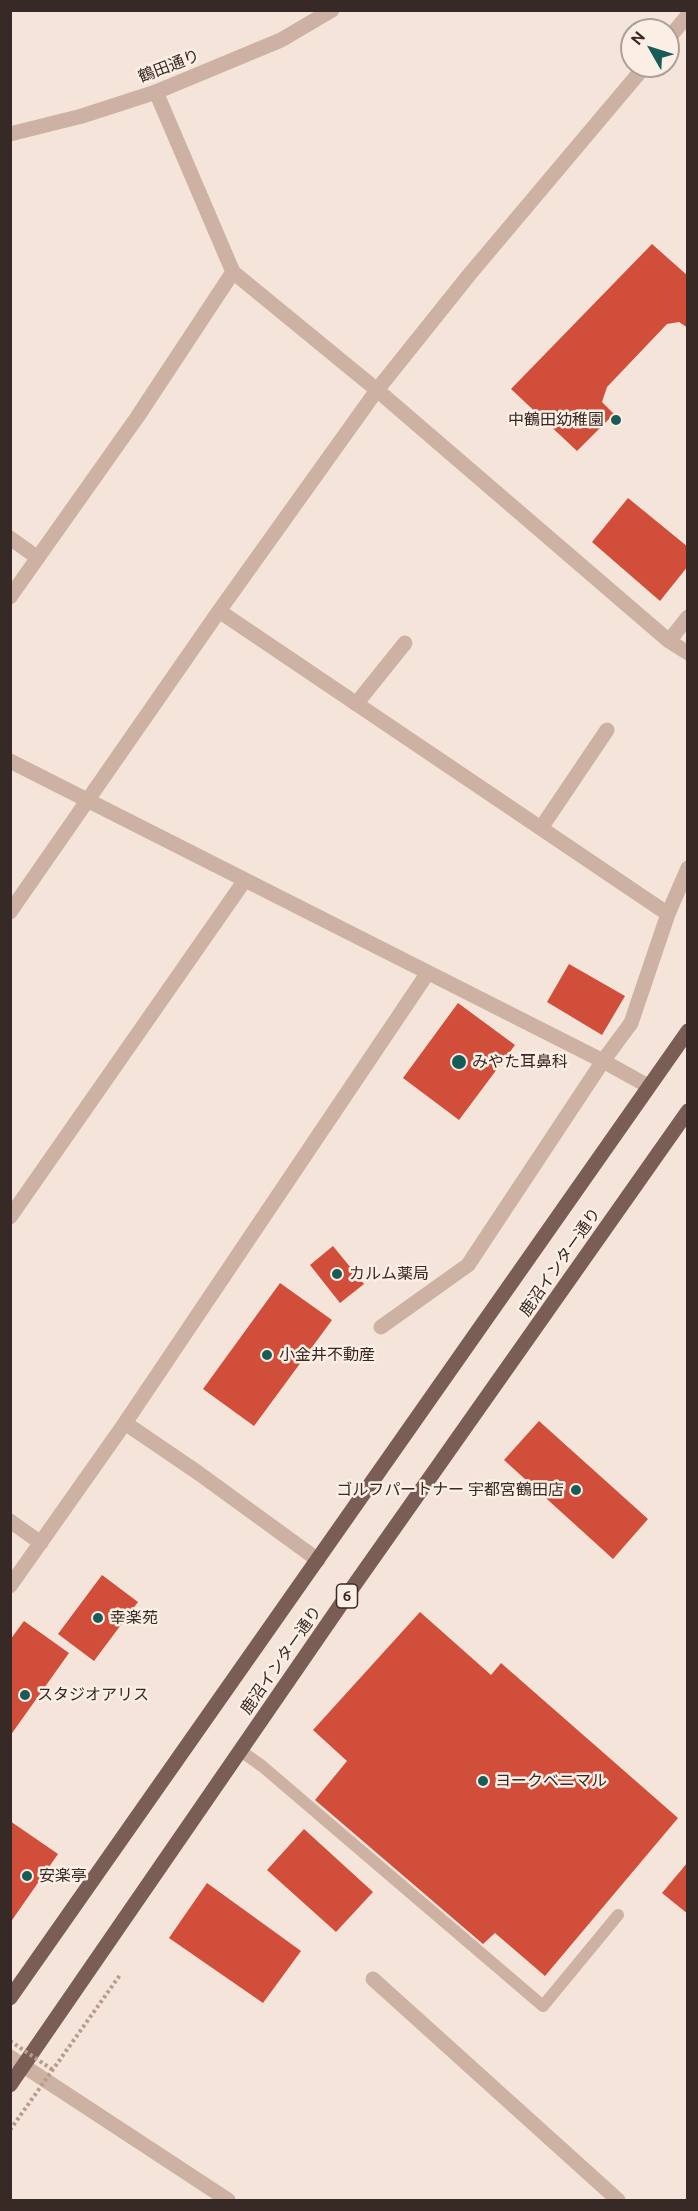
<!DOCTYPE html>
<html>
<head>
<meta charset="utf-8">
<style>
	body { margin:0 }
	#map { position:relative; width:698px; height:2211px; overflow:hidden; background:#f4e4d9; font-family:Ubuntu,sans-serif }
	canvas { display:block }
	.frame { position:absolute; inset:0; border:12px solid #372a26; pointer-events:none }
	.north { position:absolute; left:620px; top:18px; width:60px; height:60px; box-sizing:border-box; background:#fbefe5; border:2px solid #ada099; border-radius:50%; rotate:309deg; font-size:16px; font-weight:700; line-height:24px; text-align:center; color:#372a26 }
	.north::after { content:''; display:block; margin:auto; width:21px; height:27px; background:#185c59; clip-path:polygon(50% 0,100% 100%,50% 72%,0 100%) }
</style>
</head>
<body>
<div id="map">
<canvas width="698" height="2211"></canvas>
<div class="frame"></div>
<div class="north">N</div>
</div>
<script>
const c = document.querySelector('canvas').getContext('2d');
c.lineJoin = 'round';
function fillPath(path, color) { c.fillStyle = color; c.fill(path, 'evenodd'); }
function stroke(path, color, width, dash) { c.strokeStyle = color; c.lineWidth = width; c.lineCap = dash ? 'butt' : 'round'; c.setLineDash(dash || []); c.stroke(path); }
function drawText(font, color, halo, rows, align = 'center') {
  c.font = font + ' Ubuntu,"Noto Sans JP",sans-serif'; c.lineWidth = 5; c.setLineDash([]); c.textBaseline = 'middle'; c.strokeStyle = halo; c.fillStyle = color; for (const [text, x, y, turn = 0] of rows) {
    c.save(); c.translate(x, y); c.rotate((+turn || 0) * Math.PI / 180); c.textAlign = isNaN(turn) ? turn : align; if (halo) c.strokeText(text, 0, 0); c.fillText(text, 0, 0); c.restore();
  }
}
const building = new Path2D(`
	M 652,244 L 688,276 L 688,328 L 679,322 L 667,324 L 607,387 L 602,402 L 614,414 L 577,451 L 511,389 Z
	M 628,498 L 688,547 L 688,566 L 660,601 L 592,542 Z
	M 569,964 L 625,996 L 602,1035 L 547,1002 Z
	M 458,1003 L 515,1045 L 459,1120 L 403,1078 Z
	M 333,1246 L 364,1284 L 340,1303 L 310,1265 Z
	M 280,1283 L 332,1320 L 254,1426 L 203,1389 Z
	M 539,1421 L 648,1519 L 613,1559 L 504,1460 Z
	M 102,1575 L 138,1602 L 94,1661 L 58,1634 Z
	M 420,1612 L 491,1675 L 501,1663 L 678,1818 L 545,1976 L 495,1933 L 483,1944 L 315,1800 L 347,1761 L 313,1730 Z
	M 24,1621 L 69,1653 L 10,1736 L 10,1640 Z
	M 10,1821 L 58,1854 L 10,1923 Z
	M 304,1829 L 373,1892 L 336,1932 L 267,1870 Z
	M 688,1862 L 688,1914 L 662,1893 Z
	M 207,1883 L 301,1951 L 263,2003 L 169,1938 Z`);
const service = new Path2D(`
	M 241,1751 L 262,1766 L 543,2006 L 618,1915`);
const minor = new Path2D(`
	M 668,39 L 688,15
	M 156,92 L 233,272 L 377,390 L 669,641 L 688,653
	M 10,538 L 38,558
	M 10,597 L 138,416 L 233,272
	M 219,611 L 668,914
	M 669,641 L 688,617
	M 356,704 L 405,643
	M 10,761 L 603,1061 L 648,1086
	M 541,828 L 607,730
	M 10,912 L 219,611 L 377,390 L 469,275 L 645,66
	M 10,1217 L 245,880
	M 381,1327 L 468,1265 L 603,1061 L 631,1023 L 668,914 L 688,868
	M 125,1423 L 197,1472 L 318,1560
	M 10,1521 L 41,1543
	M 10,1586 L 125,1423 L 427,974
	M 373,1979 L 618,2200
	M 10,2057 L 228,2200`);
const tertiary = new Path2D(`
	M 10,134 L 82,116 L 156,92 L 281,40 L 332,10`);
const primary = new Path2D(`
	M 10,1998 L 688,1031
	M 10,2085 L 355,1584 L 688,1111`);
const pathBridge = new Path2D(`
	M 10,2041 L 53,2070
	M 10,2130 L 120,1975`);
const markers = [
	[616,420,6,"#185c59"],
	[459,1062,8,"#185c59"],
	[337,1274,6,"#185c59"],
	[267,1355,6,"#185c59"],
	[576,1490,6,"#185c59"],
	[98,1618,6,"#185c59"],
	[25,1695,6,"#185c59"],
	[483,1781,6,"#185c59"],
	[27,1876,6,"#185c59"]
];
const shields = [
	[347,1596,21]
];
const shieldNames = [
	["6",347,1596]
];
const streetNames = [
	["鶴田通り",169,66,-21],
	["鹿沼インター通り",560,1262,-55],
	["鹿沼インター通り",281,1660,-55]
];
const poiNames = [
	["中鶴田幼稚園",604,420,"right"],
	["みやた耳鼻科",472,1062],
	["カルム薬局",349,1274],
	["小金井不動産",279,1355],
	["ゴルフパートナー 宇都宮鶴田店",564,1490,"right"],
	["幸楽苑",110,1618],
	["スタジオアリス",37,1695],
	["ヨークベニマル",495,1781],
	["安楽亭",39,1876]
];
fillPath(building, '#d14e3a');
stroke(service, '#cdb2a4', 12);
stroke(minor, '#cdb2a4', 15);
stroke(tertiary, '#cdb2a4', 15);
stroke(primary, '#7a5e56', 15);
stroke(pathBridge, '#b89b8e', 4, [3, 3]);
for (const [x, y, r, color] of markers) { const dot = new Path2D(); dot.arc(x, y, r, 0, 2 * Math.PI); c.fillStyle = color; c.fill(dot); stroke(dot, '#fbefe5', 2); }
for (const [x, y, w] of shields) { const box = new Path2D(); box.roundRect(x - w / 2, y - 12, w, 24, 4.5); c.fillStyle = '#fbefe5'; c.fill(box); stroke(box, '#372a26', 1.5); }
drawText('bold 15px', '#372a26', null, shieldNames);
drawText('16px', '#372a26', '#fbefe5', streetNames);
drawText('16px', '#372a26', '#fbefe5', poiNames, 'left');
</script>
</body>
</html>
